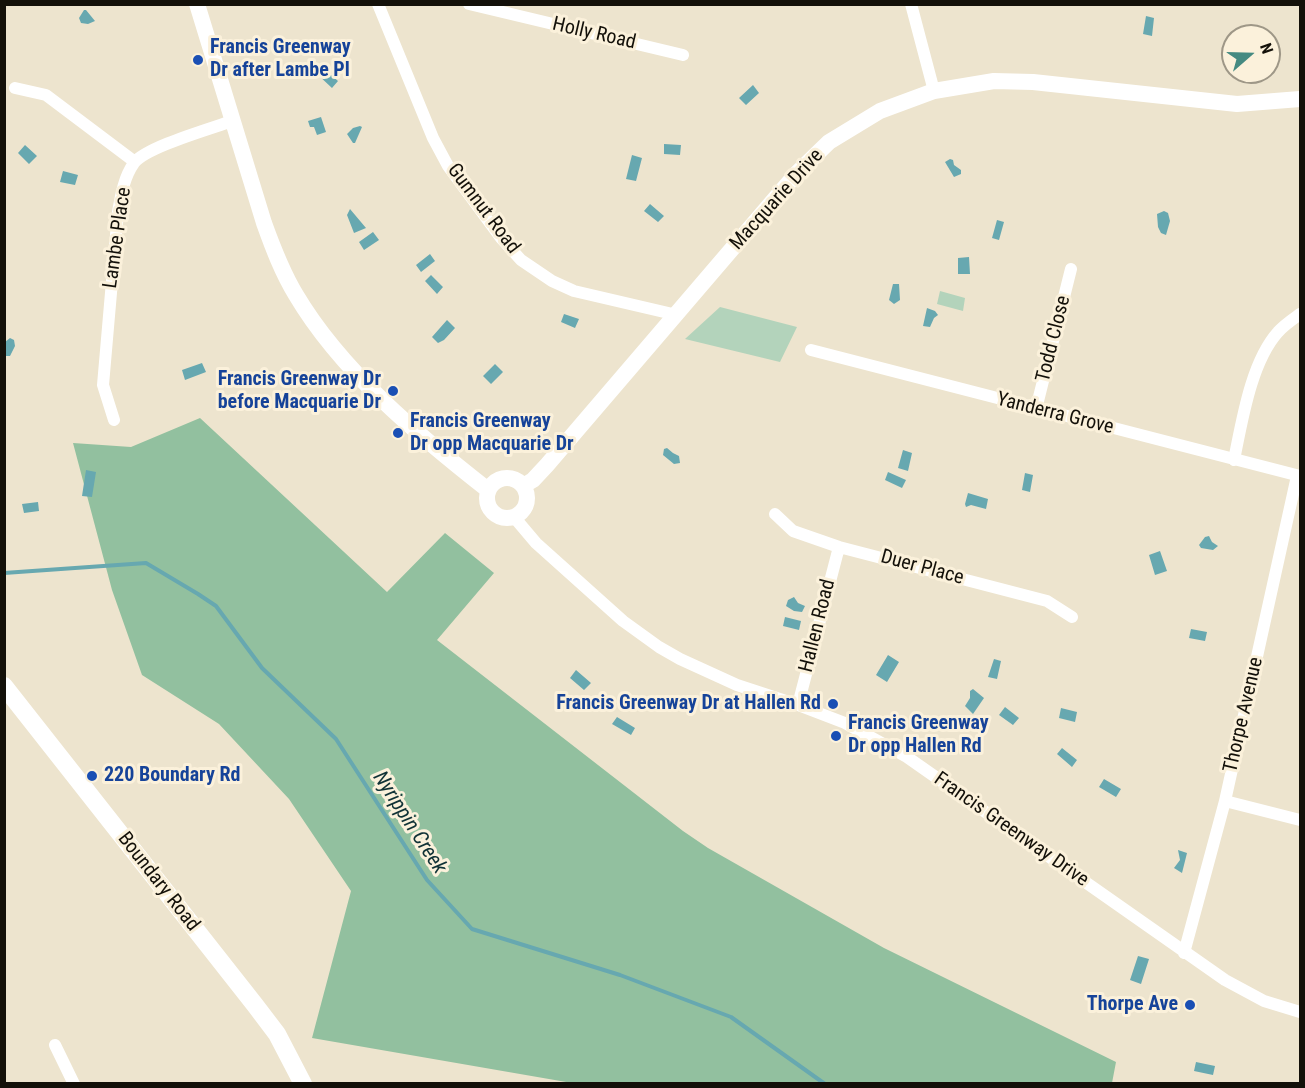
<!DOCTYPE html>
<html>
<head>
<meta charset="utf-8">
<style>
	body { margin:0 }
	#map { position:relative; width:1305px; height:1088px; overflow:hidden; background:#ede4ce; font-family:"Roboto Condensed",sans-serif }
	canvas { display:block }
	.frame { position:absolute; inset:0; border:6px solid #131009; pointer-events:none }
	.north { position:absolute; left:1221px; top:24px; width:60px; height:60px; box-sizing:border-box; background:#fbf1db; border:2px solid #9e9787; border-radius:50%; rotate:70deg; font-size:16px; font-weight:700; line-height:24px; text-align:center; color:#131009 }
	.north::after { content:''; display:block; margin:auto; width:21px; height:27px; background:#458a81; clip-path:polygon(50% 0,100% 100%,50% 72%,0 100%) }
</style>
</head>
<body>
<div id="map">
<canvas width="1305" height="1088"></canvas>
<div class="frame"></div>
<div class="north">N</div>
</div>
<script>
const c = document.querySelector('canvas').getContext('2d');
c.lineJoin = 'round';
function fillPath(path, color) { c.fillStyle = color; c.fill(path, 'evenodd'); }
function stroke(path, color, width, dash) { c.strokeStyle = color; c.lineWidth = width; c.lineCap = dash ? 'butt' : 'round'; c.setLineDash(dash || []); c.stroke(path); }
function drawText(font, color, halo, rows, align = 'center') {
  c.font = font + ' "Roboto Condensed",sans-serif'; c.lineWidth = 6; c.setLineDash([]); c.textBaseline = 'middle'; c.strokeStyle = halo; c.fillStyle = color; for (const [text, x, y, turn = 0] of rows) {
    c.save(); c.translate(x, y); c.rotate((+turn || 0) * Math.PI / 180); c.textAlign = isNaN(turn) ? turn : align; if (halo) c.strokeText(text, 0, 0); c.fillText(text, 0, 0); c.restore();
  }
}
const green = new Path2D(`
	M 940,291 L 965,298 L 963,311 L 937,304 Z
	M 720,307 L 797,327 L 780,362 L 685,339 Z`);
const forest = new Path2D(`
	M 200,418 L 387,592 L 445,533 L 494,573 L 437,640 L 683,831 L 708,848 L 884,948 L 1116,1062 L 1112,1083 L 572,1083 L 312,1038 L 351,891 L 289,799 L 219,724 L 142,675 L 112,590 L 73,443 L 131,447 Z`);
const water = new Path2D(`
	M 84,10 L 86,10 L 95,21 L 88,24 L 81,23 L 79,18 Z
	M 1146,16 L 1154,18 L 1152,36 L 1143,34 Z
	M 323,68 L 338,81 L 332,88 L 317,74 Z
	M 753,85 L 759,93 L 746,105 L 739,98 Z
	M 321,117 L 326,132 L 317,135 L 314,127 L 310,127 L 308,121 Z
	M 360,126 L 362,127 L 355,143 L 353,143 L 347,134 L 353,128 Z
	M 664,144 L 681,145 L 680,155 L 664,154 Z
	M 25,145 L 37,156 L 29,164 L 18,153 Z
	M 632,155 L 642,158 L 636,181 L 626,179 Z
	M 950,159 L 953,160 L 954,165 L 961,170 L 961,174 L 954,177 L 945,162 Z
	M 63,171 L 78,175 L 75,185 L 60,182 Z
	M 650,204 L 664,216 L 658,222 L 644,211 Z
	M 350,209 L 366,228 L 354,233 L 347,215 Z
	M 1164,211 L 1168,213 L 1170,221 L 1166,235 L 1161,233 L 1158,227 L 1157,214 Z
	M 997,220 L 1004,222 L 999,240 L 992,238 Z
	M 373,232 L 379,240 L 364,250 L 359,242 Z
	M 430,254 L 435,261 L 421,272 L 416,265 Z
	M 969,257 L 970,274 L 958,274 L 958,258 Z
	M 431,275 L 443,287 L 437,294 L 425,281 Z
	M 893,284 L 899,284 L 900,300 L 894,304 L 889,300 Z
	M 927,308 L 935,311 L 938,315 L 934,318 L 930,327 L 923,326 Z
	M 564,314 L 579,319 L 575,328 L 561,322 Z
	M 447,320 L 455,328 L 444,340 L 438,343 L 432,337 Z
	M 10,338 L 14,340 L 15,346 L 10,356 L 5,356 L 5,342 Z
	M 202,363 L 206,372 L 185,380 L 182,370 Z
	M 495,364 L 503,372 L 491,384 L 483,376 Z
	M 667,448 L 673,453 L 679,456 L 680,463 L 674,464 L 663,455 L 664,449 Z
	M 903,450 L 912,453 L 908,471 L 898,468 Z
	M 86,470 L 96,472 L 92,497 L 82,496 Z
	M 888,472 L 906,480 L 902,488 L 885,480 Z
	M 1025,473 L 1033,475 L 1030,492 L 1022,490 Z
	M 968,493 L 988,499 L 986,509 L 971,505 L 966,507 L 965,504 Z
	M 38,502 L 39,511 L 24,513 L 22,504 Z
	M 1209,536 L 1212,542 L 1218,546 L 1213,550 L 1201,548 L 1199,545 L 1205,537 Z
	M 1160,551 L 1167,571 L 1155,575 L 1149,555 Z
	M 794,597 L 798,603 L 805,606 L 802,612 L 794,611 L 786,606 L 788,600 Z
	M 785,617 L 801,621 L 799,630 L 783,626 Z
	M 1191,629 L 1207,632 L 1205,641 L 1189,638 Z
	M 888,655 L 899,662 L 887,682 L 876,675 Z
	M 994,659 L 1001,661 L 997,679 L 988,677 Z
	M 576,670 L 591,683 L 584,690 L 570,678 Z
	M 973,689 L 984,698 L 973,714 L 965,706 L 970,698 L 970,691 Z
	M 1005,707 L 1019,718 L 1013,725 L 999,715 Z
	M 1061,708 L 1077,712 L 1075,722 L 1059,718 Z
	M 617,717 L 635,728 L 631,735 L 612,724 Z
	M 1062,748 L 1077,760 L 1072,767 L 1057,754 Z
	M 1104,779 L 1121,789 L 1116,797 L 1099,787 Z
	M 1178,850 L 1187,853 L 1182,873 L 1174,868 L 1180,860 Z
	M 1138,956 L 1149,959 L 1141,984 L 1130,980 Z
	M 1196,1062 L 1215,1066 L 1213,1075 L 1194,1071 Z`);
const stream = new Path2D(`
	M 4,573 L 146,563 L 198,594 L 216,606 L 262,668 L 336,739 L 427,880 L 472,929 L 620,975 L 731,1017 L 825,1084`);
const minor = new Path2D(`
	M 378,4 L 433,138 L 448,166 L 501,238 L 521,260 L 552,281 L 574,291 L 677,315
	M 469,4 L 683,55
	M 911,4 L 934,91
	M 15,88 L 46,95 L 135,162
	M 811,350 L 1300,476
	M 1036,409 L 1071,269
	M 114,420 L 103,385 L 118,212 C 121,195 124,177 134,163 C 146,147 210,129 232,121
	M 1234,460 C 1242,421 1251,362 1278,332 C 1284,325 1293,319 1300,314
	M 775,514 L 793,531 L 839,547 L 1047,601 L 1072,617
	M 514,517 L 536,543 L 623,621 L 659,647 L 680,659 L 737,685 L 798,705 L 845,723 L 907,757 L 1225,980 L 1264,1001 L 1300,1012
	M 798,705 L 839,547
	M 1225,801 L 1300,820
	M 1184,953 L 1225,801 L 1297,476
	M 55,1045 L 74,1084`);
const secondary = new Path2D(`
	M 197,4 L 264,223 C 273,248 282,272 296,295 C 341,371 419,436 488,490
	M487 498a20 20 0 1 1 40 0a20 20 0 1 1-40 0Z
	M 523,486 L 533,480 L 547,465 L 797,173 L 829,142 L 880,111 L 934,91 L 994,81 L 1033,82 L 1237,104 L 1300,99`);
const primary = new Path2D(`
	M 4,686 L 255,1005 L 277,1034 L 303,1084`);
const markers = [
	[198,60,6,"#1a4fb4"],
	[393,391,6,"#1a4fb4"],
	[398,433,6,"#1a4fb4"],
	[833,704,6,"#1a4fb4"],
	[836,736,6,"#1a4fb4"],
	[92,776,6,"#1a4fb4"],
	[1190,1005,6,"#1a4fb4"]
];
const streetNames = [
	["Holly Road",594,34,13],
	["Macquarie Drive",777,200,-48],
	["Gumnut Road",483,209,53],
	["Lambe Place",118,238,-82],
	["Todd Close",1054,339,-76],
	["Yanderra Grove",1055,414,14],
	["Duer Place",922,568,15],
	["Hallen Road",818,626,-76],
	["Thorpe Avenue",1244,715,-77],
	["Francis Greenway Drive",1011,830,35],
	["Boundary Road",158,882,52]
];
const transitNames = [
	["Francis Greenway",210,48],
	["Dr after Lambe Pl",210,71],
	["Francis Greenway Dr",381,380,"right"],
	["before Macquarie Dr",381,403,"right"],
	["Francis Greenway",410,422],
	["Dr opp Macquarie Dr",410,445],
	["Francis Greenway Dr at Hallen Rd",821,704,"right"],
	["Francis Greenway",848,724],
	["Dr opp Hallen Rd",848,747],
	["220 Boundary Rd",104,776],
	["Thorpe Ave",1178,1005,"right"]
];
const waterNames = [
	["Nyrippin Creek",409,823,57]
];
fillPath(green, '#b3d3bb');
fillPath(forest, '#92c09f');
fillPath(water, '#67a8b0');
stroke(stream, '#67a8b0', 4);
stroke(minor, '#fff', 12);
stroke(secondary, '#fff', 16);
stroke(primary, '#fff', 18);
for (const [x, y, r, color] of markers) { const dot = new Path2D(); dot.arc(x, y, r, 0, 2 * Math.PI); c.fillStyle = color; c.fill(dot); stroke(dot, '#fbf1db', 2); }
drawText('20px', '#131009', '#fbf1db', streetNames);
drawText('bold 20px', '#164399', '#fbf1db', transitNames, 'left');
drawText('italic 21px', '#103236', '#fbf1db', waterNames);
</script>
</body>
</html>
